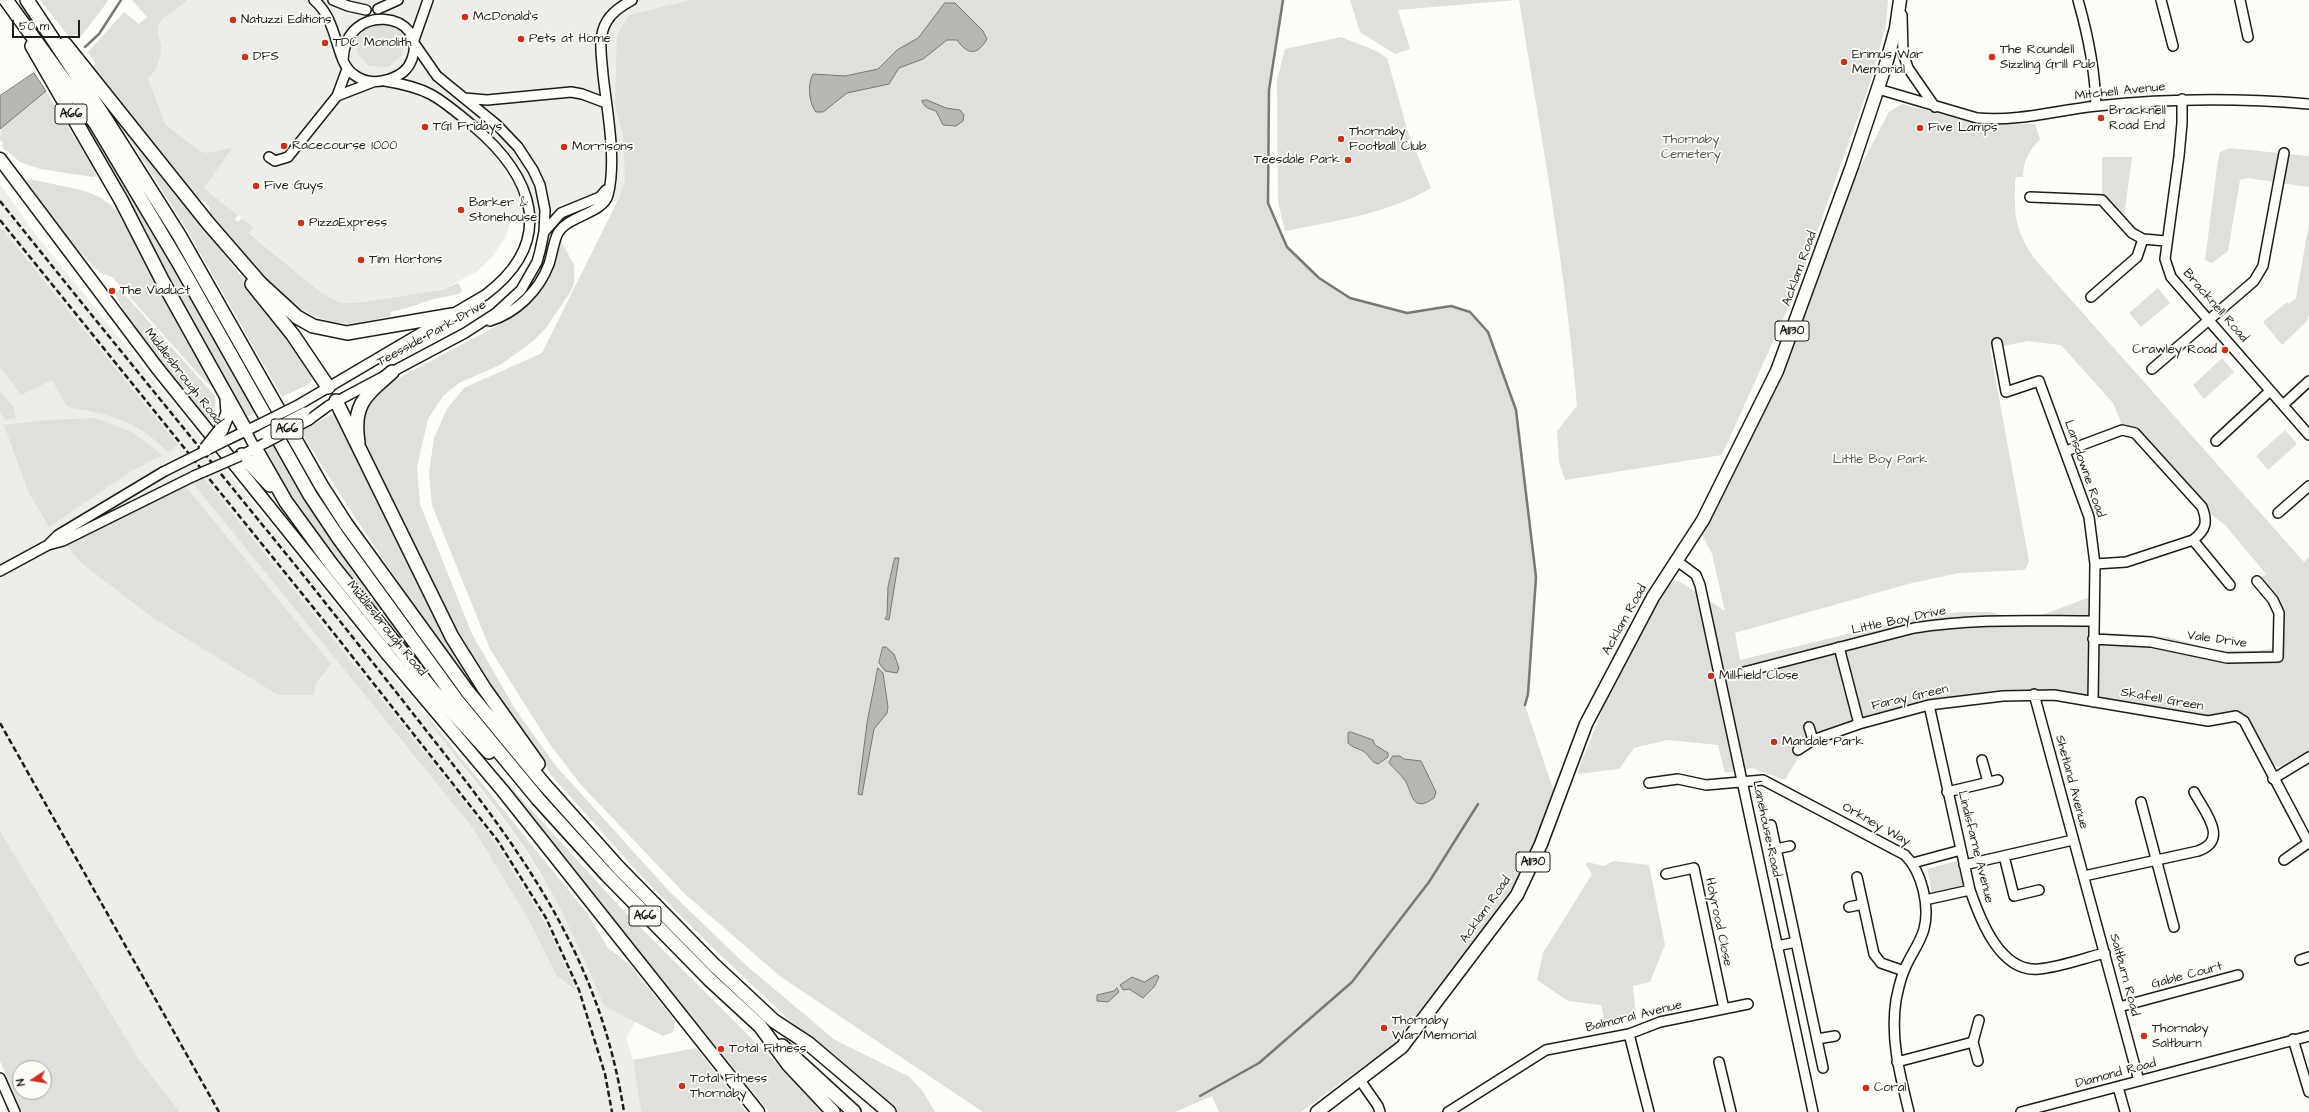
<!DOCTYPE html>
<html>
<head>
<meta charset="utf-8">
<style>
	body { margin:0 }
	#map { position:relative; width:2309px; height:1112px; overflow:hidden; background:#fdfcf7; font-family:"Architects Daughter",sans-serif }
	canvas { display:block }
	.north { position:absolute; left:12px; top:1060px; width:40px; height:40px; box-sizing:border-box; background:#fdfcf7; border:1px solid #a3a29f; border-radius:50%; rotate:258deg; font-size:11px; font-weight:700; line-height:16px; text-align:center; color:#1c1c1c }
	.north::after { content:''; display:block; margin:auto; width:14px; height:18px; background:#c8321e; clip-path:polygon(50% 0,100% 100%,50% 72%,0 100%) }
	.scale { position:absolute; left:12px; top:20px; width:68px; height:18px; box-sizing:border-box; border:2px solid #1c1c1c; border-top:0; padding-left:5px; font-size:12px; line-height:14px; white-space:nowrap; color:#1c1c1c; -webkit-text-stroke:3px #fdfcf7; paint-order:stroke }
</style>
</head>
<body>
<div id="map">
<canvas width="2309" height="1112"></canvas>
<div class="north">N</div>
<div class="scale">50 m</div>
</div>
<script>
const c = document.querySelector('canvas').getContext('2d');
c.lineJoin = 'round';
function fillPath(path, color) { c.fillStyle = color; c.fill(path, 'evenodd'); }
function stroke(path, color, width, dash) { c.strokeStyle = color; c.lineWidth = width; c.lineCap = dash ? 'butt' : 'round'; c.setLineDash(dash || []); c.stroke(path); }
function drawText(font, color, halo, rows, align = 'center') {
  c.font = font + ' "Architects Daughter",sans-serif'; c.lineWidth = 3.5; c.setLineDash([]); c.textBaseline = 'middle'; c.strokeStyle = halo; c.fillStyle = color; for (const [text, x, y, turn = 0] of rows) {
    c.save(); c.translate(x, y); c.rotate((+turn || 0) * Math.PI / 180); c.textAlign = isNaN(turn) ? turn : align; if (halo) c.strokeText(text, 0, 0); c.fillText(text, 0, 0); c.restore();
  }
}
const built = new Path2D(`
	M 165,0 L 690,0 L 629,15 L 615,106 L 623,135 L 625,181 L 618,200 L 569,224 L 510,223 L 506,236 L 492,257 L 476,272 L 442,290 L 355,303 L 340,303 L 324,295 L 249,232 L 253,227 L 204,188 L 126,77 Z
	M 0,184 L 36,235 L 422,711 L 431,725 L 512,831 L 549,887 L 573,933 L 604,1006 L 636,1022 L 626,1038 L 633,1060 L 641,1112 L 180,1112 L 140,1061 L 0,831 Z`);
const green = new Path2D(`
	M 40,0 L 106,0 L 108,1 L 79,39 L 76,34 L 70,38 Z
	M 132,0 L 187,0 C 180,8 166,13 160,22 C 155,32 160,37 161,46 C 162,57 156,71 148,78 L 165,124 L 199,151 L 207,153 L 232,148 L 204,188 L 238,215 L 235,219 L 238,222 L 242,218 L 253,227 L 249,233 L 324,295 L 340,303 L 355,303 L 442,290 L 458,283 L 462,290 L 461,293 C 450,297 438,297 427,301 C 415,306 403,309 390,312 L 391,316 C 375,319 359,324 342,323 C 289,320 245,254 211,216 C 210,205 207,201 196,198 L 93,66 L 96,64 L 88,52 L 124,12 L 139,24 L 147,17 Z
	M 690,0 L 1283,0 L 1269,90 L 1268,203 L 1287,247 L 1319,278 L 1350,298 L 1407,313 L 1451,306 L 1470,312 L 1488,332 L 1516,410 L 1536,577 L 1528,694 L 1525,705 L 1555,795 L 1539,839 L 1512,893 L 1394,1044 L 1301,1112 L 1219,1112 L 1212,1096 L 1175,1112 L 983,1112 L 781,977 L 686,895 L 582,786 L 551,746 L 490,649 L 432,505 L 429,473 L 434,438 L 447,409 L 464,388 L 542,353 L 618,200 L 625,181 L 623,135 L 615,106 L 617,35 L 629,15 Z
	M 1350,0 L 1516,0 L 1398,10 L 1410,49 L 1395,54 L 1360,32 Z
	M 1519,0 L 1888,0 L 1886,24 L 1870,83 L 1797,288 L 1722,455 L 1565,480 L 1559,462 L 1557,431 L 1577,406 C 1566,270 1541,135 1519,0 Z
	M 375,18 L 400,28 L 404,39 L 402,55 L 388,67 L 369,66 L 357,53 L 356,34 Z
	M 1341,37 L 1376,51 L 1387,58 L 1408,132 L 1431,188 C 1387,214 1335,221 1285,231 L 1278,202 L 1277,80 L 1285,49 Z
	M 46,91 L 95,170 L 96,176 L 93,177 L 40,169 L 20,162 L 1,146 L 4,144 L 0,140 L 1,127 Z
	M 1902,104 L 1977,124 L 2035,124 L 2040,139 C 2029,151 2023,161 2023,177 L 2016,177 L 2015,180 C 2015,217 2013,224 2033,257 L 2304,562 L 2309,557 L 2309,757 L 2291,768 L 2266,765 L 2236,716 L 2210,721 L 2034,694 L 1929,705 L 1808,741 L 1785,780 L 1752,768 L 1725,773 L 1718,745 L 1667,740 L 1634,748 L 1619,769 L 1577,774 L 1614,680 L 1664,589 L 1671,583 L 1679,581 L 1725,611 L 1712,554 L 1698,527 L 1829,245 L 1853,181 L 1889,112 ZM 2028,341 L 2061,345 L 2113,403 L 2122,425 L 2135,433 L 2205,510 L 2225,525 L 2266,574 L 2257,581 L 2279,613 L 2279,647 L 2256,651 L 2215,650 L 2168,637 L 2094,632 L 2093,596 L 2034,618 L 2009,618 L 1992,612 L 1961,612 L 1918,617 L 1740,660 L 1735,633 L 1908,584 L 1959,573 L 2025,570 L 2029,561 L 1990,349 Z
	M 77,108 L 190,291 L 256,412 L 247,417 L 221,374 L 132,208 L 75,110 Z
	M 119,118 L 313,370 L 311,383 L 282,397 L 190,235 L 117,119 Z
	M 2229,148 L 2309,156 L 2309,187 L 2247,178 L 2240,180 L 2228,251 L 2212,263 L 2205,260 L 2217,167 L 2220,152 Z
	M 2102,157 L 2132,157 L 2123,224 L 2102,200 Z
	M 25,179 C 43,181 55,185 71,188 C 91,192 102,196 117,211 L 215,390 L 200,376 L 112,277 L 99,272 L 74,246 Z
	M 2309,223 L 2309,315 L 2306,322 L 2282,345 L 2263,322 L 2287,302 L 2289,304 L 2296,298 Z
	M 0,227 L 178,445 L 168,452 C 136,420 110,414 67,407 L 52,380 L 21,395 L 0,367 Z
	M 560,239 L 574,265 L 574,283 L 571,291 L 546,328 L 532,342 L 500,365 L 459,383 L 443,396 L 428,419 L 417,467 L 420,504 L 472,634 L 515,709 L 556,766 L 669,891 L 748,967 L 835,1040 L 908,1076 L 922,1090 L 935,1112 L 895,1112 L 800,1030 L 712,947 L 641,876 L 551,775 L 465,647 L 363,439 L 362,411 L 382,387 L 502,323 L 530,302 L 544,287 Z
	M 2158,288 L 2170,303 L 2141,327 L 2129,313 Z
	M 120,289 L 215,396 C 217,403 214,417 208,422 L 127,318 L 115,293 Z
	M 2222,358 L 2234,372 L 2204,399 L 2193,385 Z
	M 0,391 L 14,408 L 16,418 L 5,420 L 0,412 Z
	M 337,412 L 437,622 L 481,692 L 479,694 L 425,622 L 353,514 L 300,431 Z
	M 95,418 L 132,432 L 162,455 L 128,473 L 49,527 L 28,491 L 4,425 L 49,420 Z
	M 2285,430 L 2297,444 L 2268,470 L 2256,456 Z
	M 274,444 L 370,594 L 401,637 L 399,639 L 303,515 L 261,452 Z
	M 204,478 L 491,836 L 547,926 L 576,990 L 557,976 L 530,922 L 473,828 L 193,483 Z
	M 186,487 L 331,664 L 315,684 L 314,695 L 278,695 L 155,619 L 80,562 L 65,543 Z
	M 424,712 L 587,913 L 608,948 L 628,963 L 671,1016 L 675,1023 L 673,1032 L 663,1036 L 604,1006 C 584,959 565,913 538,869 C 507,818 467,772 431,725 Z
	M 497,772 L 620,907 L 825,1112 L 769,1112 L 589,889 Z
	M 0,831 L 140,1061 L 180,1112 L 22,1112 L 0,1061 ZM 20,1068 L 44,1068 L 44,1092 L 20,1092 Z
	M 1614,861 L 1649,865 L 1665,945 L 1650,982 L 1633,986 L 1636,1016 L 1605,1022 L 1601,1005 L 1568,1001 L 1537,980 L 1543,953 L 1592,874 L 1586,865 L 1587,862 L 1604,866 Z
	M 1957,861 L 1963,885 L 1932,892 L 1927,869 Z
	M 696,1048 L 747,1112 L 641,1112 L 633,1060 Z`);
const water = new Path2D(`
	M 945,3 L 955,3 L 983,31 L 987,39 C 977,56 968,55 957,40 L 947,40 L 923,59 L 899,68 L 889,84 L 847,93 L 823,112 L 816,112 C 809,103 807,85 813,74 L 845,76 L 878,69 L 897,50 L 918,38 Z
	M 34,73 L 46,91 L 0,129 L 0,96 Z
	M 927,100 L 946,108 L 960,110 L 964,115 L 963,121 L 956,126 L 943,125 L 936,111 C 930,109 924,108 922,101 Z
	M 895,558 L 899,558 L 889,620 L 885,619 L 887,615 L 888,587 Z
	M 883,647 L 886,647 L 894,654 L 899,668 L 897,673 L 885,671 L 879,663 Z
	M 878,668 L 883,673 L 888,707 L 887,713 L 874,729 L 862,795 L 858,794 L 867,723 Z
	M 1351,732 L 1373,740 L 1375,745 L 1388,753 L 1388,757 L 1378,764 C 1369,761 1370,755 1363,751 C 1357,748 1353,748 1348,743 L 1348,733 Z
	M 1393,756 L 1400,756 L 1404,759 L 1421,761 L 1436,792 L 1434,798 C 1412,814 1412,793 1406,782 C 1402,775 1394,769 1389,763 Z
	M 1157,975 L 1159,977 L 1154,987 L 1143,998 L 1129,989 L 1123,990 L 1120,985 L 1132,977 L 1144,982 Z
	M 1117,988 L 1119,992 L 1108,1002 L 1097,1001 L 1097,995 L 1114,991 Z`);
const stream = new Path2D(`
	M 1283,0 L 1269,90 L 1268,203 L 1287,247 L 1319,278 L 1350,298 L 1407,313 L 1451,306 L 1470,312 L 1488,332 L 1516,410 L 1536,577 L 1528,694 L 1525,705
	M 85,47 L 99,34 L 121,0
	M 1200,1096 L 1259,1063 L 1352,982 L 1429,882 L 1478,804`);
const minor = new Path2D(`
	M 314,0 C 339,21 335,61 353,74 C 364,83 378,83 390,79 C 401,75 408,70 412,59 C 429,12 345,0 343,60
	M 333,0 L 348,6 L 366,10
	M 2078,0 C 2088,35 2095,69 2096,106
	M 2161,0 L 2173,46
	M 2240,0 L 2248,37
	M 378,9 L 398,0
	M 1902,15 L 1903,53 L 1908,68 L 1935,107
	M 414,40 L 428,0
	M 1878,89 L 1977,118 C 2019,122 2057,110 2097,106 C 2170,98 2237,98 2309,104
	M 337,96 L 347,69
	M 464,98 L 487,100 L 571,92 L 582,94 L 606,103
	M 2182,99 L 2182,123 L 2179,156 L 2165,259 L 2171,277 L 2309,435
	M 269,157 L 275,161 L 288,157 L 337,96 L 373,82
	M 2030,197 L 2102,200 L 2132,233 L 2143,239 L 2166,241
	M 544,232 L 561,213 L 600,197 L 606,190
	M 2091,297 L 2137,257 L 2143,239
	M 490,321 C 516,313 539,291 549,264 C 552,255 553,245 557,235 C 565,216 603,214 608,195 C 617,161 607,110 603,75 C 602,58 597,37 607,21 C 612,12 623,5 632,0
	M 1997,343 L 2006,392 L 2039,381 L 2089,517 L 2095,564 L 2093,702
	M 2152,369 L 2254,281 L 2263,266 L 2284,153
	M 300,404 L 485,295 C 558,240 533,176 472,125 C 438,97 429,88 385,81
	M 2283,405 L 2309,381
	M 309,420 L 328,406 L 465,333 L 496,313 L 521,290 L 537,262 L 540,251 L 544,232 L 545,210 L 540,185 L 533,170 L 518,147 L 497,125 L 437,76 L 414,43
	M 246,431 L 255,448
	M 229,439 L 258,425
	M 2216,441 L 2270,391
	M 2066,451 L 2122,430 L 2135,433 L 2202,507 C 2208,522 2206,530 2193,540 L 2126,562 L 2095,564
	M 240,456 L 267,442
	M 2278,513 L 2309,486
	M 2193,540 L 2230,585
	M 49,544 L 58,535 L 163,472
	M 1677,561 L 1696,575 L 1700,585 L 1813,1112
	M 0,571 L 48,545 L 63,541 L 194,476
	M 2093,639 L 2151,642 L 2227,658 L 2278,657 L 2279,613 L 2273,600 L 2257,581
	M 1839,647 L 1859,724
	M 1744,672 L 1914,628 C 1974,618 2033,621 2093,621
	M 2034,694 L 2139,1081
	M 1929,705 L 1970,890 C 1980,919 2000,973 2039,969 C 2061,967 2084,958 2105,953
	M 1809,727 L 1813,740
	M 1798,750 L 1813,740 L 1859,724 L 1929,705 L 2003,696 L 2054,695 L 2208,721 L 2236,716 L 2244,721 L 2309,844
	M 1982,760 L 1988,782
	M 2273,779 L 2309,757
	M 1649,783 L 1678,779 L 1706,785 L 1763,780 L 1905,855 C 1922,872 1930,906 1924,929 C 1920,944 1909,957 1904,971 C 1900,980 1898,991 1896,1000 C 1890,1039 1900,1075 1909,1112
	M 1947,792 L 1998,780
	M 2141,802 L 2174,927
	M 1771,825 L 1823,1068
	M 1776,849 L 1790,846
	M 2004,856 L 2014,896 L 2039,890
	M 2284,860 L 2308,843
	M 1913,863 L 1961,850
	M 1964,865 L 2073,840
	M 1666,874 L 1694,868 L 1724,1009
	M 2084,876 L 2198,851 C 2230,840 2204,811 2194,792
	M 1857,877 L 1874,954 L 1881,963 L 1904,971
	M 1925,900 L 1970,890
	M 1849,907 L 1863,904
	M 1777,946 L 1796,942
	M 2300,960 L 2309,957
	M 2119,1007 L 2238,975
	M 1629,1034 L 1649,1112
	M 1817,1039 L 1835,1036
	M 2293,1039 L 2309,1092
	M 1978,1061 L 1973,1042 L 1979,1020
	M 1719,1062 L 1731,1112
	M 1897,1062 L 1973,1042
	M 0,1078 L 15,1112
	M 1360,1080 L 1378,1106 L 1380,1112
	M 2118,1087 L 2125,1112
	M 1448,1112 L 1546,1050 L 1629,1034 L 1660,1022 L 1748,1004
	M 2021,1112 L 2309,1036`);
const major = new Path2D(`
	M 0,159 L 158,369 L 389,656 L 503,791 L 758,1112
	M 1317,1112 L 1402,1047 L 1517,895 L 1541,844 L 1586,724 L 1653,597 L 1703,520 L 1777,371 L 1852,166 L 1886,64 L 1896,28 L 1900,0`);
const highway = new Path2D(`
	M 6,0 L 96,124 L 180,265 L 310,495 L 338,537 L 458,702 L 538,799 L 607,875 L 709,979 L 760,1026 L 788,1064 L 833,1112
	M 27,0 L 105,118 L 179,235 L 321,485 L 346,524 L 468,692 L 543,783 L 618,867 L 714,965 L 774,1021 L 809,1044 L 889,1112
	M 65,44 L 208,223 L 260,283 L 297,317 L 313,326 L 347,333 L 452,315
	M 32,46 L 121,200 L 163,282 L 246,431
	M 252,284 L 293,335 L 328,387
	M 336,401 L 452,637 L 484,688 L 538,764
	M 221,430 L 228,413 L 227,399
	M 358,442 C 352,404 366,395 392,372
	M 255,448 L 286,502 L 332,565 L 434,692 L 489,752
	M 242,455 L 270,485
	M 782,1046 L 854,1112`);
const rail = new Path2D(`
	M 0,201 C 99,325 200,448 300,571 C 343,625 386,679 429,734 C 523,853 600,957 624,1112
	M 0,220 L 325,622 L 498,841 L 546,918 L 579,990 L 605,1074 L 612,1112
	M 0,723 L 219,1112`);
const minorBridge = new Path2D(`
	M 258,425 L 300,404
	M 263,434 L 305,412
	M 267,442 L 309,420
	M 163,472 L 229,439
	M 194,476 L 240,456`);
const highwayBridge = new Path2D(`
	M 206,449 L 221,430`);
const markers = [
	[465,17,4,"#c8321e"],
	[233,20,4,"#c8321e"],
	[521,39,4,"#c8321e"],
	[325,43,4,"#c8321e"],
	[245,57,4,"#c8321e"],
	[1992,57,4,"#c8321e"],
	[1844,62,4,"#c8321e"],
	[2101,118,4,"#c8321e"],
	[425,127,4,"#c8321e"],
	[1920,128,4,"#c8321e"],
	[1341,139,4,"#c8321e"],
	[284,146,4,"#c8321e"],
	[564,147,4,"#c8321e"],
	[1348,160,4,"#c8321e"],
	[256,186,4,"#c8321e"],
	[461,210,4,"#c8321e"],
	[301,223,4,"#c8321e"],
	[361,260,4,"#c8321e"],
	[112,291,4,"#c8321e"],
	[2225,350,4,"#c8321e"],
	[1711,676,4,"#c8321e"],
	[1774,742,4,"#c8321e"],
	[1384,1028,4,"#c8321e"],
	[2144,1036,4,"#c8321e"],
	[721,1049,4,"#c8321e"],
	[682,1086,4,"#c8321e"],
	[1866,1088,4,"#c8321e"]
];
const shields = [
	[71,114,32],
	[1792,331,34],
	[287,429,32],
	[1533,862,34],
	[645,916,32]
];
const shieldNames = [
	["A66",71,114],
	["A1130",1792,331],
	["A66",287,429],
	["A1130",1533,862],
	["A66",645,916]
];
const poiNames = [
	["McDonald's",473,17],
	["Natuzzi Editions",241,20],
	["Pets at Home",529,39],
	["TDC Monolith",333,43],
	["The Roundell",2000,50],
	["Sizzling Grill Pub",2000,65],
	["Erimus War",1852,55],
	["Memorial",1852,70],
	["DFS",253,57],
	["Bracknell",2109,111],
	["Road End",2109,126],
	["TGI Fridays",433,127],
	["Five Lamps",1928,128],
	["Thornaby",1349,132],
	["Football Club",1349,147],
	["Racecourse 1000",292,146],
	["Morrisons",572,147],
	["Teesdale Park",1340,160,"right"],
	["Five Guys",264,186],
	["Barker &",469,203],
	["Stonehouse",469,218],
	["PizzaExpress",309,223],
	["Tim Hortons",369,260],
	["The Viaduct",120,291],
	["Crawley Road",2217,350,"right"],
	["Millfield Close",1719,676],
	["Mandale Park",1782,742],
	["Thornaby",1392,1021],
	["War Memorial",1392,1036],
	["Thornaby",2152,1029],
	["Saltburn",2152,1044],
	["Total Fitness",729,1049],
	["Total Fitness",690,1079],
	["Thornaby",690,1094],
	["Coral",1874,1088]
];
const streetNames = [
	["Mitchell Avenue",2120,92,-6],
	["Acklam Road",1800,269,-70],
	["Bracknell Road",2215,306,49],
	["Teesside Park Drive",432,334,-29],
	["Middlesbrough Road",183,377,52],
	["Lansdowne Road",2084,469,71],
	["Acklam Road",1625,620,-61],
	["Little Boy Drive",1899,621,-12],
	["Middlesbrough Road",386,629,51],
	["Vale Drive",2217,640,8],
	["Faray Green",1910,698,-13],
	["Skafell Green",2162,700,10],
	["Shetland Avenue",2071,782,75],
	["Orkney Way",1876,825,29],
	["Lanehouse Road",1766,829,78],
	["Lindisfarne Avenue",1975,847,76],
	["Acklam Road",1486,910,-55],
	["Holyrood Close",1718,922,78],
	["Saltburn Road",2124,975,75],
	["Gable Court",2187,976,-15],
	["Balmoral Avenue",1634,1017,-14],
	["Diamond Road",2116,1074,-15]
];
const parkNames = [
	["Thornaby",1691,140],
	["Cemetery",1691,155],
	["Little Boy Park",1880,460]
];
fillPath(built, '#eeede9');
fillPath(green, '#e0dfdb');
fillPath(water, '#b7b6b2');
stroke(water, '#797876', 1);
stroke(stream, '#797876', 2.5);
stroke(minor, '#1c1c1c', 12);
stroke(major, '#1c1c1c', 15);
stroke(highway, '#1c1c1c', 16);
stroke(minor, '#fdfcf7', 9);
stroke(major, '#fdfcf7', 12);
stroke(highway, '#fdfcf7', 13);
stroke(rail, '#1c1c1c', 2.5, [6, 3]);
stroke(minorBridge, '#1c1c1c', 12, []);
stroke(highwayBridge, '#1c1c1c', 16, []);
stroke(minorBridge, '#fdfcf7', 9);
stroke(highwayBridge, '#fdfcf7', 13);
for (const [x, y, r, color] of markers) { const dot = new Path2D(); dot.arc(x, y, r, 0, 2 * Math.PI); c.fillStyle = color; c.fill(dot); stroke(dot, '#fdfcf7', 1.5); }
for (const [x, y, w] of shields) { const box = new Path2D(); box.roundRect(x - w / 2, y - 10, w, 20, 3); c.fillStyle = '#fdfcf7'; c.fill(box); stroke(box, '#1c1c1c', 1); }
drawText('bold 12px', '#1c1c1c', null, shieldNames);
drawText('13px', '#1c1c1c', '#fdfcf7', poiNames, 'left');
drawText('13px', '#1c1c1c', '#fdfcf7', streetNames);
drawText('13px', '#575655', '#fdfcf7', parkNames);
</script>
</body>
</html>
